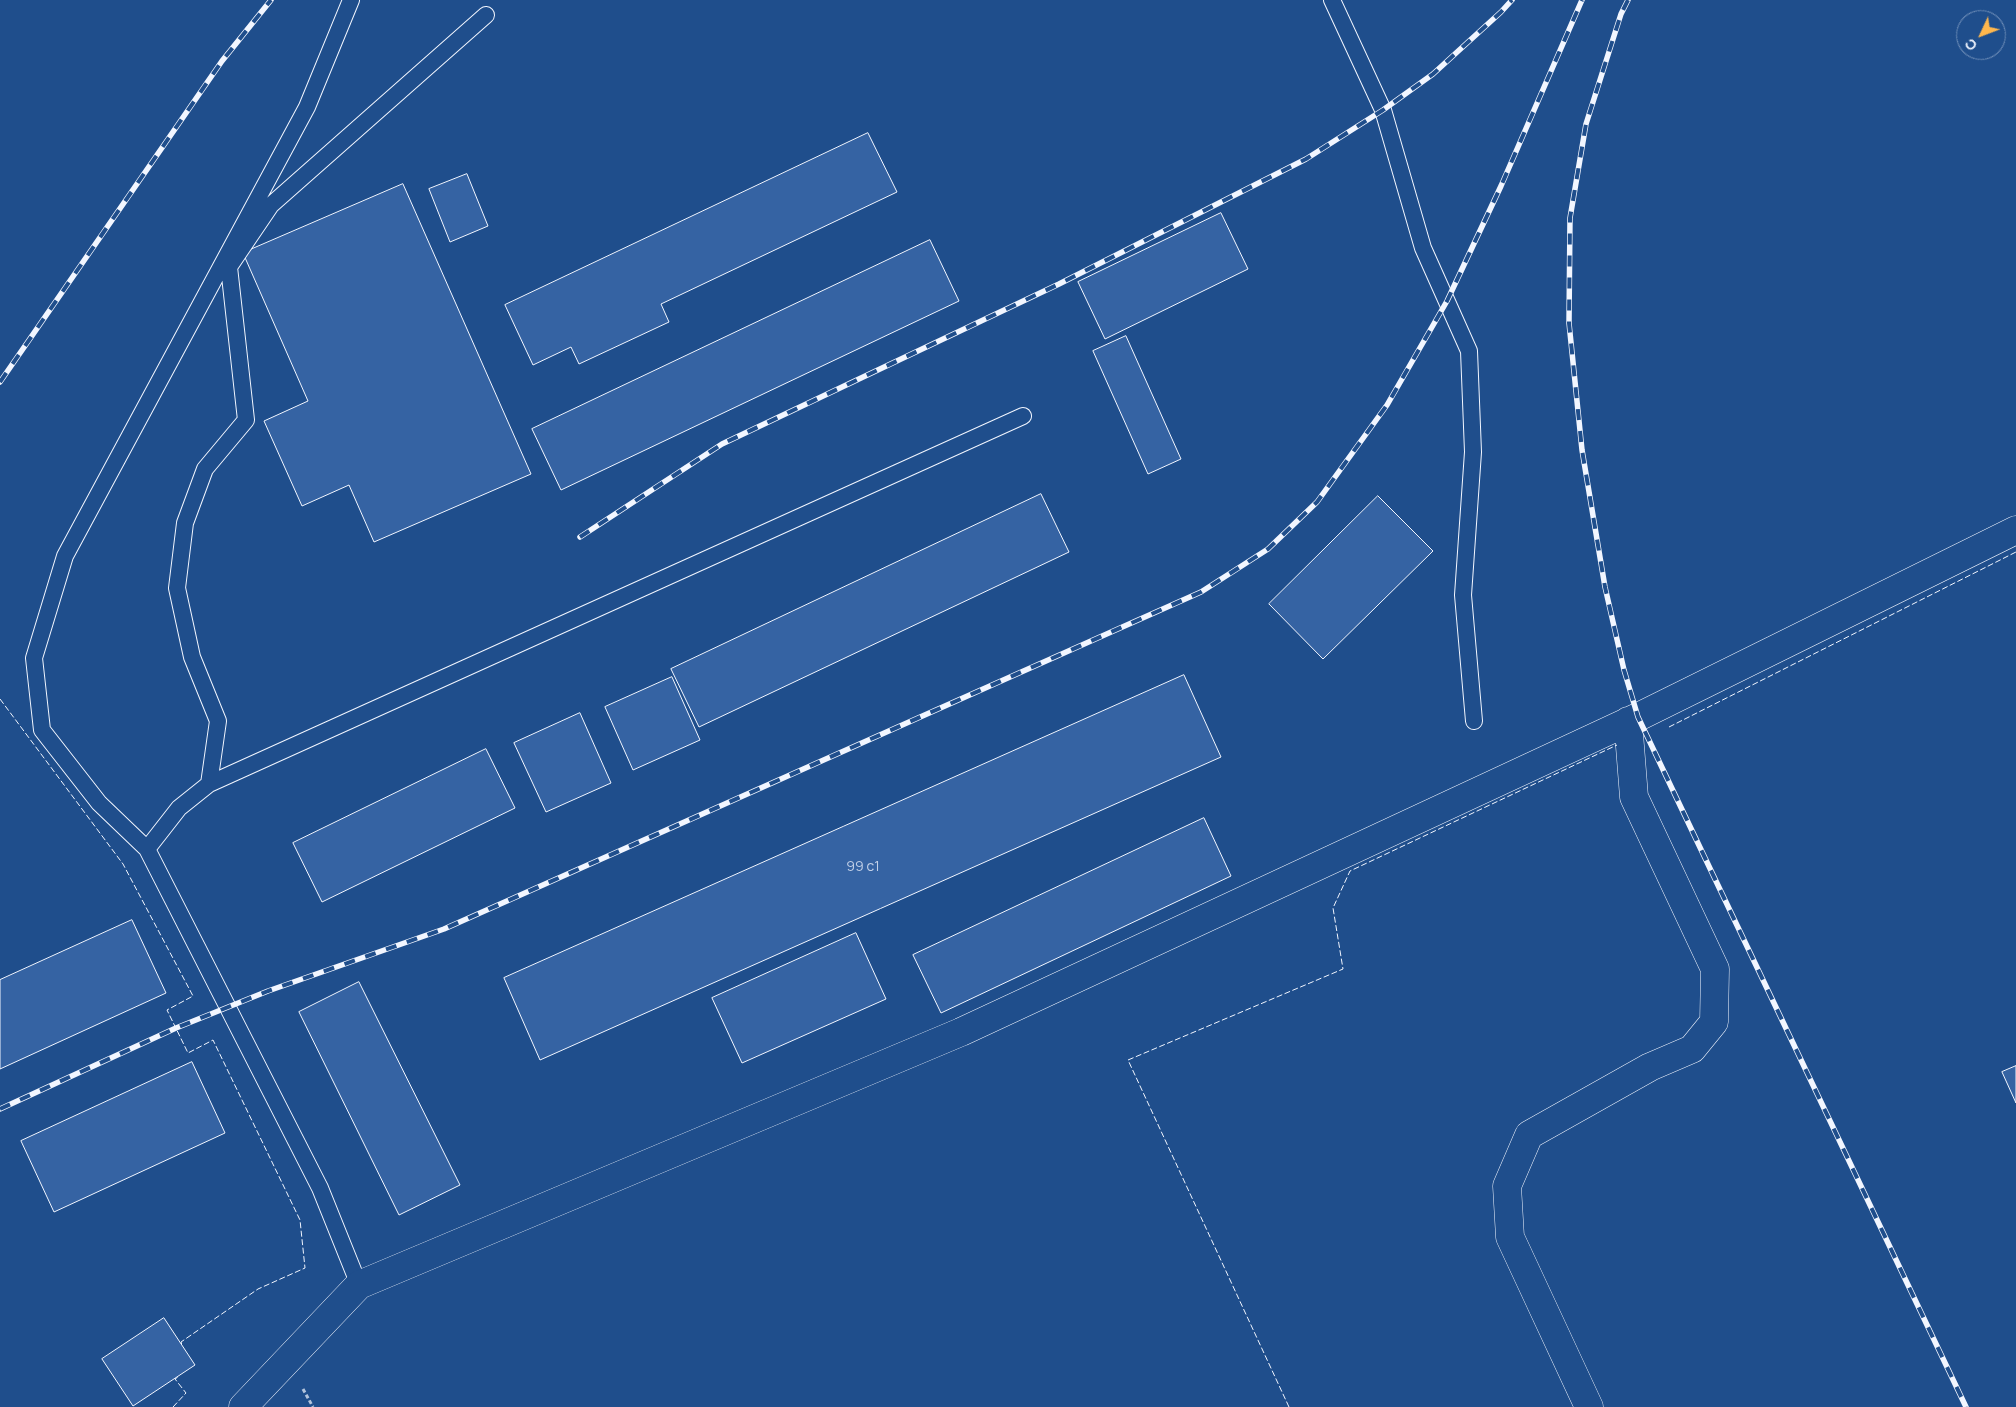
<!DOCTYPE html>
<html>
<head>
<meta charset="utf-8">
<style>
	body { margin:0 }
	#map { position:relative; width:2016px; height:1407px; overflow:hidden; background:#1f4e8c; font-family:Manrope,sans-serif }
	canvas { display:block }
	.north { position:absolute; left:1956px; top:10px; width:50px; height:50px; box-sizing:border-box; background:#1f4e8c; border:1px solid #7391ba; border-radius:50%; rotate:227deg; font-size:14px; font-weight:700; line-height:20px; text-align:center; color:#f2f6ff }
	.north::after { content:''; display:block; margin:auto; width:18px; height:22px; background:#ffb74d; clip-path:polygon(50% 0,100% 100%,50% 72%,0 100%) }
</style>
</head>
<body>
<div id="map">
<canvas width="2016" height="1407"></canvas>
<div class="north">С</div>
</div>
<script>
const c = document.querySelector('canvas').getContext('2d');
c.lineJoin = 'round';
function fillPath(path, color) { c.fillStyle = color; c.fill(path, 'evenodd'); }
function stroke(path, color, width, dash) { c.strokeStyle = color; c.lineWidth = width; c.lineCap = dash ? 'butt' : 'round'; c.setLineDash(dash || []); c.stroke(path); }
function drawText(font, color, halo, rows, align = 'center') {
  c.font = font + ' Manrope,sans-serif'; c.lineWidth = 4; c.setLineDash([]); c.textBaseline = 'middle'; c.strokeStyle = halo; c.fillStyle = color; for (const [text, x, y, turn = 0] of rows) {
    c.save(); c.translate(x, y); c.rotate((+turn || 0) * Math.PI / 180); c.textAlign = isNaN(turn) ? turn : align; if (halo) c.strokeText(text, 0, 0); c.fillText(text, 0, 0); c.restore();
  }
}
const building = new Path2D(`
	M 868,133 L 897,192 L 661,304 L 669,322 L 579,364 L 571,347 L 533,365 L 505,305 Z
	M 467,174 L 488,226 L 450,242 L 429,189 Z
	M 403,184 L 531,474 L 374,542 L 349,485 L 302,506 L 264,421 L 308,401 L 243,253 Z
	M 1221,213 L 1248,269 L 1105,339 L 1078,282 Z
	M 930,240 L 959,301 L 561,490 L 532,429 Z
	M 1126,336 L 1181,459 L 1148,474 L 1093,351 Z
	M 1041,494 L 1069,552 L 699,727 L 671,669 Z
	M 1378,496 L 1433,551 L 1323,659 L 1269,604 Z
	M 1184,675 L 1221,757 L 540,1060 L 504,978 Z
	M 672,677 L 700,740 L 633,770 L 605,707 Z
	M 580,713 L 611,783 L 546,812 L 514,743 Z
	M 486,749 L 515,808 L 322,902 L 293,843 Z
	M 1204,818 L 1231,876 L 941,1013 L 913,955 Z
	M 132,920 L 166,993 L 0,1069 L 0,980 Z
	M 856,933 L 886,999 L 742,1063 L 712,998 Z
	M 359,982 L 460,1185 L 399,1215 L 299,1012 Z
	M 192,1062 L 225,1133 L 54,1212 L 21,1141 Z
	M 2016,1066 L 2016,1103 L 2002,1072 Z
	M 164,1318 L 195,1365 L 133,1406 L 102,1359 Z`);
const path = new Path2D(`
	M 303,1389 L 313,1407`);
const lane = new Path2D(`
	M 1332,0 L 1383,110 L 1423,248 L 1469,351 L 1473,452 L 1463,595 L 1474,721
	M 209,784 L 218,721 L 192,657 L 177,588 L 185,523 L 205,469 L 246,420 L 229,267 L 271,205 L 486,15
	M 147,849 L 99,803 L 42,730 L 34,658 L 65,556 L 307,107 L 351,0
	M 359,1285 L 320,1188 L 147,849 L 179,808 L 209,784 L 1023,416`);
const street = new Path2D(`
	M 243,1407 L 359,1285 L 961,1032 L 1638,717 L 2016,530
	M 1589,1407 L 1510,1237 L 1507,1186 L 1529,1135 L 1650,1067 L 1692,1049 L 1714,1022 L 1715,969 L 1634,797 L 1628,721`);
const rail = new Path2D(`
	M 1628,0 L 1621,14 L 1586,124 L 1570,218 L 1569,323 L 1582,450 L 1605,587 L 1624,670 L 1638,717 L 1966,1407
	M 0,382 L 222,61 L 271,0
	M 580,537 L 722,444 L 1059,284 L 1306,159 L 1383,110 L 1433,74 L 1501,12 L 1512,0
	M 0,1109 L 176,1028 L 268,991 L 444,929 L 1201,592 L 1268,549 L 1317,502 L 1387,405 L 1447,301 L 1501,186 L 1582,0`);
const fence = new Path2D(`
	M 0,699 L 123,864 L 193,996 L 167,1010 L 188,1053 L 213,1040 L 300,1220 L 305,1268 L 258,1289 L 181,1342 L 182,1345
	M 1669,727 L 2016,552
	M 173,1407 L 186,1393 L 175,1379 L 178,1377
	M 1289,1407 L 1128,1060 L 1343,969 L 1333,908 L 1350,871 L 1617,745`);
const numberNames = [
	["99 с1",863,867]
];
fillPath(building, '#3563a3');
stroke(building, '#f2f6ff', 1);
stroke(lane, '#f2f6ff', 18);
stroke(street, '#f2f6ff', 29);
stroke(path, '#b3c4dc', 3, [4, 2.5]);
stroke(lane, '#1f4e8c', 16);
stroke(street, '#1f4e8c', 28);
stroke(rail, '#f2f6ff', 5.5);
stroke(rail, '#1f4e8c', 4, [11]);
stroke(fence, '#f2f6ff', 1, [6, 2.5]);
drawText('14px', '#c3d1e8', null, numberNames);
</script>
</body>
</html>
